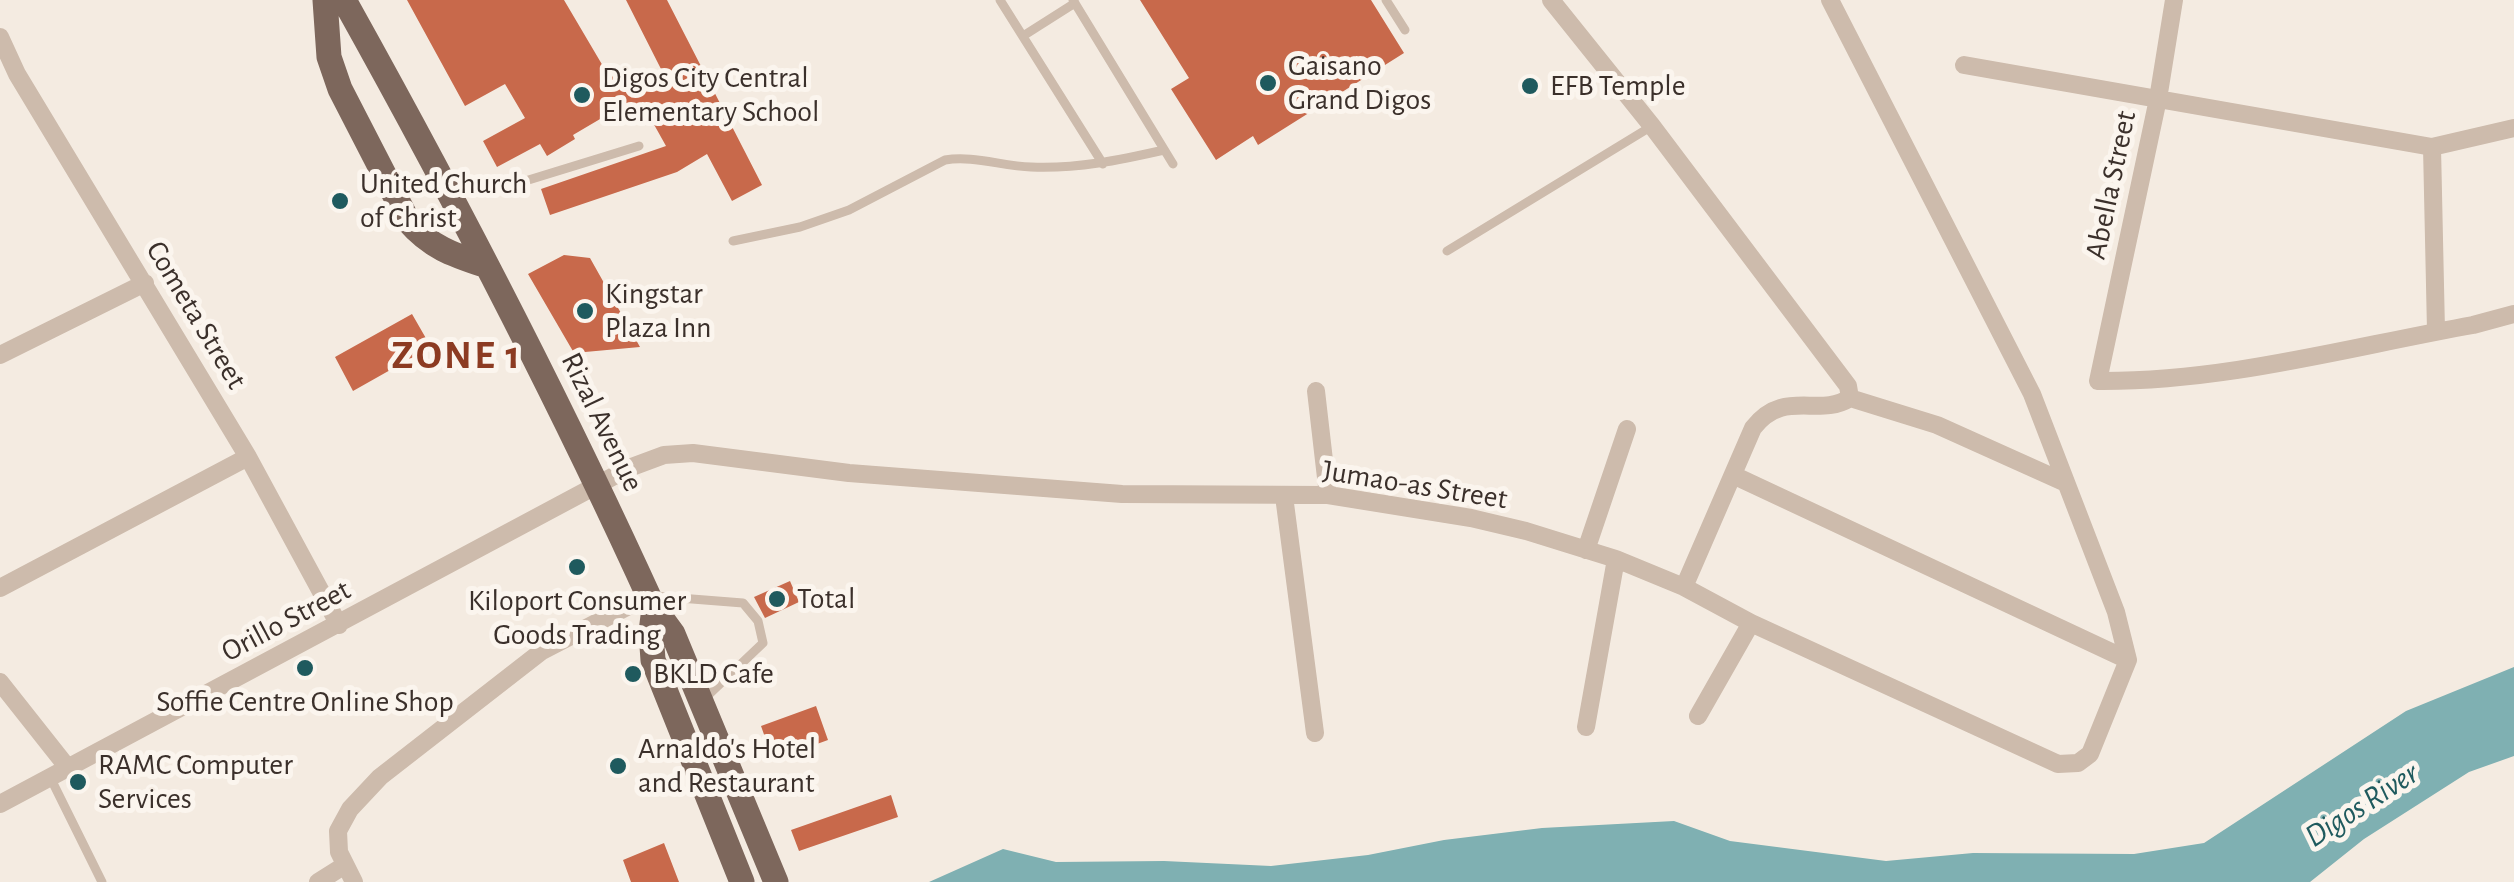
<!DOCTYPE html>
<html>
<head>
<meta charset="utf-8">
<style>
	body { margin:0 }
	canvas { display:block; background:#f4ebe1 }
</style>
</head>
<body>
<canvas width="2514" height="882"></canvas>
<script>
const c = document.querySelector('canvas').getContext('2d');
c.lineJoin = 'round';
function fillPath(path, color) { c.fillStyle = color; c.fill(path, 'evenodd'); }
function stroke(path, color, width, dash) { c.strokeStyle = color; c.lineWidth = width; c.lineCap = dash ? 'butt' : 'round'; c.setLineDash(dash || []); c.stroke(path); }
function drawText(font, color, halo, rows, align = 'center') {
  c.font = font + ' "Alegreya Sans",sans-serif'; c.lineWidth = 10; c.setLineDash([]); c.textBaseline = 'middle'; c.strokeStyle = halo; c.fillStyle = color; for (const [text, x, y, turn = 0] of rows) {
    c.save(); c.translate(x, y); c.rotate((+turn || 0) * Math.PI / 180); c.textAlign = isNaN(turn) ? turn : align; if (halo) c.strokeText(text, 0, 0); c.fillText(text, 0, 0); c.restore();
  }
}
const water = new Path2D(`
	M 2514,667 L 2514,756 L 2469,772 L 2364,839 L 2310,882 L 929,882 L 1003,849 L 1056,862 L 1164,861 L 1271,866 L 1368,855 L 1444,840 L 1542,828 L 1674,821 L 1730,841 L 1886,861 L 1973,853 L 2134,854 L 2204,843 L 2406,711 Z`);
const building = new Path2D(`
	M 407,0 L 564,0 L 610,78 L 620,72 L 627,87 L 661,69 L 626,0 L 667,0 L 762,185 L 732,201 L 707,154 L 677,172 L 550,215 L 541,189 L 666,146 L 647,112 L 619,126 L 612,112 L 573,135 L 575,139 L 547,156 L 540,144 L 497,167 L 483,141 L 525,118 L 505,84 L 465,106 Z
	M 1140,0 L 1371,0 L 1404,53 L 1258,145 L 1253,136 L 1216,160 L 1171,89 L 1189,78 Z
	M 564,255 L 590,258 L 640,347 L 574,353 L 528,274 Z
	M 412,314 L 431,347 L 353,391 L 335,357 Z
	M 790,581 L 799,602 L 765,618 L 754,597 Z
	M 816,706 L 828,740 L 773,760 L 761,726 Z
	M 891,795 L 898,817 L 799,851 L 791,830 Z
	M 664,843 L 679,882 L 631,882 L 623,860 Z`);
const service = new Path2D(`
	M 1000,0 L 1103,164
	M 1073,0 L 1173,164
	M 1386,0 L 1405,30
	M 1023,36 L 1075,3
	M 496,190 L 639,146
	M 733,241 L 800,227 L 849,210 L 945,160 C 972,155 1002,166 1031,167 C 1077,169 1120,160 1164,150
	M 1447,251 L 1652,126
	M 654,596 L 743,603 L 758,621 L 763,643 L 702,701
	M 50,777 L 102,882`);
const minor = new Path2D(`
	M 1551,0 L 1652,126 L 1848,386 L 1850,398
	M 2174,0 L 2158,99 L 2098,381 C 2226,382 2349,347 2473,325 L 2514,314
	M 0,37 L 17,74 L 248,457 L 339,625
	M 1964,65 L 2432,147 L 2514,128
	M 2432,147 L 2436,331
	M 0,355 L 145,283
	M 1316,391 L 1328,495
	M 1733,475 L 2128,660
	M 1284,496 L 1315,733
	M 1586,550 L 1627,429
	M 1684,587 L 1753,428 C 1784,388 1818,418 1850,398 L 1937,425 L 2066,483
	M 0,588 L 248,457
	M 0,682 L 68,768
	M 1698,716 L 1751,623
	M 1586,727 L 1616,559
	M 0,804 L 629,468 L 664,455 L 693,453 L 849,473 L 1122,494 L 1328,495 L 1471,518 L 1526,531 L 1616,559 L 1684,587 L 1751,623 L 2058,764 L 2078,763 L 2090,754 L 2128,660 L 2116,612 L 2032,394 L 1830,0
	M 318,882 L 345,865
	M 354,882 L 339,852 L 338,831 L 350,809 L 380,777 L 542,651 L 648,596`);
const primary = new Path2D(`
	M 325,0 L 329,57 L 340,89 L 408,221 C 431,248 454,255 487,266
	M 344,0 C 455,199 560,401 654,608 L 673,634 L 776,882
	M 654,608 L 651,632 L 653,660 L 742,882`);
const markers = [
	[1268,83,10,"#1f5a5e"],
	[1530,86,10,"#1f5a5e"],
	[582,95,10,"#1f5a5e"],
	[340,201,10,"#1f5a5e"],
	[585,311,10,"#1f5a5e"],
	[577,567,10,"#1f5a5e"],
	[777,599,10,"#1f5a5e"],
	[305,668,10,"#1f5a5e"],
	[633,674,10,"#1f5a5e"],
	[618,766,10,"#1f5a5e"],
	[78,782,10,"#1f5a5e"]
];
const poiNames = [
	["Gaisano",1288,66],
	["Grand Digos",1288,100],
	["Digos City Central",602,78],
	["Elementary School",602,112],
	["EFB Temple",1550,86],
	["United Church",360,184],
	["of Christ",360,218],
	["Kingstar",605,294],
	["Plaza Inn",605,328],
	["Total",797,599],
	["Kiloport Consumer",577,601,"center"],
	["Goods Trading",577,635,"center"],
	["BKLD Cafe",653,674],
	["Soffie Centre Online Shop",305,702,"center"],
	["Arnaldo's Hotel",638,749],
	["and Restaurant",638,783],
	["RAMC Computer",98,765],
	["Services",98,799]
];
const streetNames = [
	["Abella Street",2111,185,-78],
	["Cometa Street",196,315,59],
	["Rizal Avenue",602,422,64],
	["Jumao-as Street",1415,485,9],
	["Orillo Street",286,621,-28]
];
const waterNames = [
	["Digos River",2362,805,-33]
];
const districtNames = [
	["ZONE 1",457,356]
];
fillPath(water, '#7fb0b2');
fillPath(building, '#c8694b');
stroke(service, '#cdbbac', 9);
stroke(minor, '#cdbbac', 18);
stroke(primary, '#7d675c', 25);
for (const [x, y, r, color] of markers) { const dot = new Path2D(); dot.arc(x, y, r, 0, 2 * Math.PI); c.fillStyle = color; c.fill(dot); stroke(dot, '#fbf5ee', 4); }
drawText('30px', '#3b302b', '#fbf5ee', poiNames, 'left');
drawText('30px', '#3b302b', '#fbf5ee', streetNames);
drawText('italic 32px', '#1f5a5e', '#fbf5ee', waterNames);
c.letterSpacing = '2.5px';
drawText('bold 40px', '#8c3b22', '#fbf5ee', districtNames);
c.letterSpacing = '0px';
</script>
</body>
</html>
